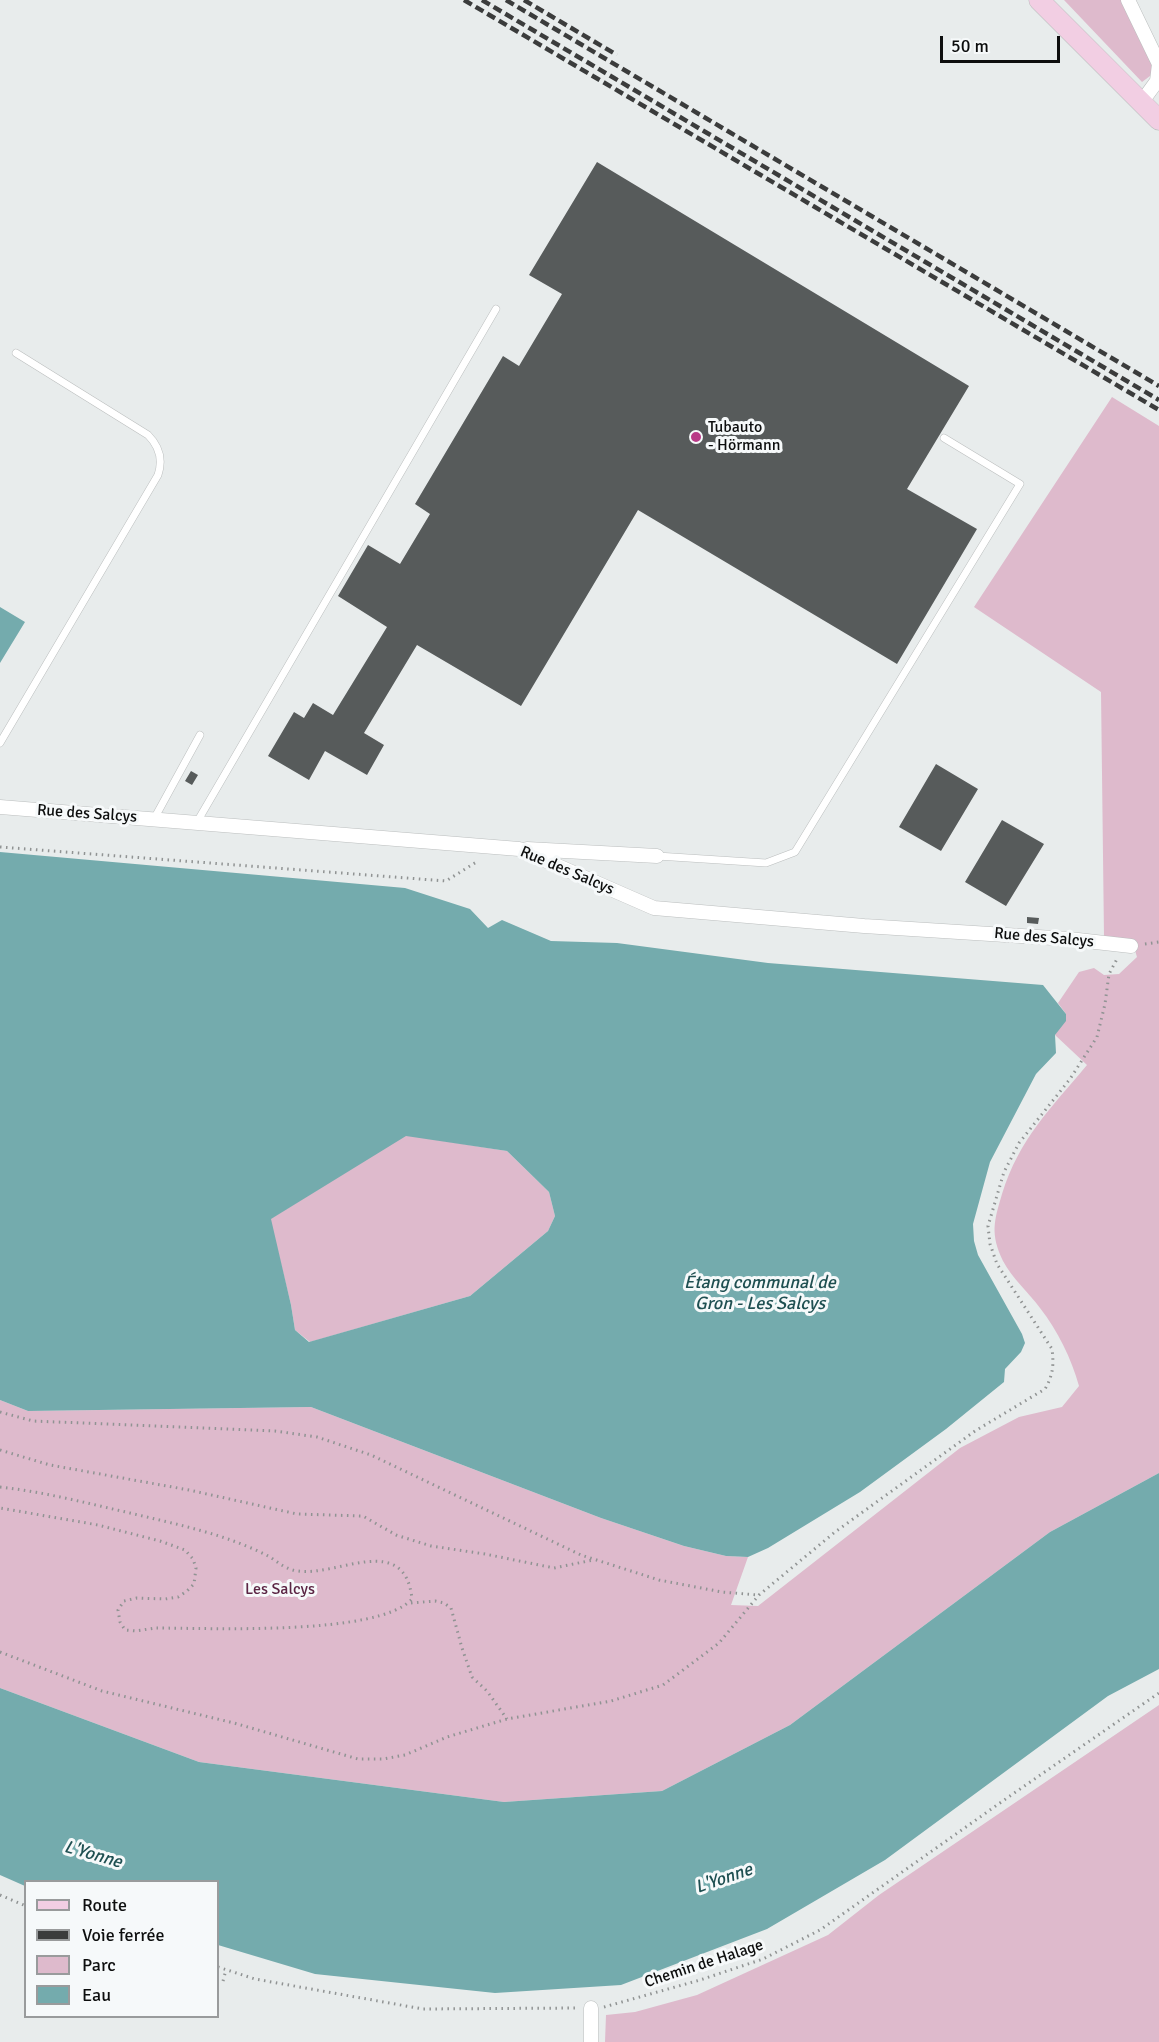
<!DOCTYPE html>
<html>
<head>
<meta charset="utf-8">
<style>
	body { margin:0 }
	#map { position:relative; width:1159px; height:2042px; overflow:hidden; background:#e8ecec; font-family:Signika,sans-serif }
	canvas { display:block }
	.legend { position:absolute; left:24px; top:1880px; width:195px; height:138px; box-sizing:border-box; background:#f6f9fa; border:2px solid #999b9c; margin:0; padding:8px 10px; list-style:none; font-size:18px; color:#0d0e0e }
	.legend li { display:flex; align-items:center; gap:12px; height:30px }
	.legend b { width:30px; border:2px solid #999b9c }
	.scale { position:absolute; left:940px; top:36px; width:120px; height:27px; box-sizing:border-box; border:3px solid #0d0e0e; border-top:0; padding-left:8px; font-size:18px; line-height:21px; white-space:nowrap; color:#0d0e0e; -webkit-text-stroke:4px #f6f9fa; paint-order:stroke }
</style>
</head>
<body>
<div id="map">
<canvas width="1159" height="2042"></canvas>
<ul class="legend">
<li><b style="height:8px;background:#f2cee3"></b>Route</li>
<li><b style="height:8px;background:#3b3c3c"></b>Voie ferrée</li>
<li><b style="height:16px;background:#debacc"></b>Parc</li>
<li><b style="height:16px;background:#74abad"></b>Eau</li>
</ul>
<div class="scale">50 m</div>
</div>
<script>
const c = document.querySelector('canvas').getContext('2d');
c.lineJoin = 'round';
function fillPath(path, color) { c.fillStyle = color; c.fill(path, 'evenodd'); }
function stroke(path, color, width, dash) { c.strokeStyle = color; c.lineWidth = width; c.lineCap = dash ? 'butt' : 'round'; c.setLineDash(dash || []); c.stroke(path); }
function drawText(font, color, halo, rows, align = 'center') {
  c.font = font + ' Signika,sans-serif'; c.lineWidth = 6; c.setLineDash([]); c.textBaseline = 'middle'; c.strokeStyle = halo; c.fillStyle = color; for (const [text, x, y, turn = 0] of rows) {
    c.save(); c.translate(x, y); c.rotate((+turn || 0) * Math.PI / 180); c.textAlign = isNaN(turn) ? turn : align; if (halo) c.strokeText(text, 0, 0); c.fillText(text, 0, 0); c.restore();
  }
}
const green = new Path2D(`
	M 1064,0 L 1127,0 L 1158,70 L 1142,82 Z
	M 1112,397 L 1159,426 L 1159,1473 L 1050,1532 L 790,1725 L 662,1791 L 504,1802 L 199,1762 L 0,1688 L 0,1400 L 28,1411 L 311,1407 L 601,1518 L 684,1546 L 726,1556 L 748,1557 L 731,1605 L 758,1606 L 960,1448 L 1019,1417 L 1062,1407 L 1079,1386 C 1071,1358 1058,1331 1040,1308 C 1029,1293 1012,1278 1003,1261 C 990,1234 994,1221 1002,1194 C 1019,1139 1051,1108 1087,1065 L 1055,1035 L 1066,1014 L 1058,1003 L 1079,972 L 1094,968 L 1104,975 L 1119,974 L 1137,957 L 1132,940 L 1104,937 L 1101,692 L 974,607 Z
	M 406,1135 L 507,1151 L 549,1192 L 555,1216 L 548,1231 L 470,1296 L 310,1342 L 295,1330 L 291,1305 L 270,1219 Z
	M 1159,1705 L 1159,2042 L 605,2042 L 606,2015 L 635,2012 L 697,1995 L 828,1935 L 879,1895 Z`);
const water = new Path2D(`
	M 0,607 L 25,622 L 0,663 Z
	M 0,852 L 405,888 L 470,909 L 488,928 L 502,920 L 551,941 L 617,943 L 768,963 L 1043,985 L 1066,1014 L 1066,1021 L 1055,1035 L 1056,1053 L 1036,1074 L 990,1162 L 973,1224 L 974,1241 L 978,1255 L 1022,1334 L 1025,1343 L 1021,1352 L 1005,1369 L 1004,1382 L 946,1429 L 860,1492 L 768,1548 L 748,1557 L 726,1556 L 684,1546 L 601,1518 L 311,1407 L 28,1411 L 0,1400 ZM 406,1136 L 507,1151 L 549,1192 L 555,1216 L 548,1231 L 470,1296 L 309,1342 L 295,1330 L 291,1305 L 271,1219 Z
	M 1159,1473 L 1159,1669 L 1108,1696 L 885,1860 L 767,1929 L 621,1985 L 495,1993 L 315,1974 L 218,1945 L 218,1882 L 26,1882 L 25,1886 L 0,1875 L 0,1688 L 199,1762 L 504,1802 L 662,1791 L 790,1725 L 1050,1532 Z`);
const building = new Path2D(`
	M 597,162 L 969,386 L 907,489 L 977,529 L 897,664 L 638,510 L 521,706 L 417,645 L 364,733 L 384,745 L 367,775 L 325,751 L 309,780 L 268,756 L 294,712 L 304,718 L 313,703 L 333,715 L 387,627 L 338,596 L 368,545 L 400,564 L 430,514 L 415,504 L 503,356 L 519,366 L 562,294 L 529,275 Z
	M 936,764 L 978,789 L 941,851 L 899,827 Z
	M 191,771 L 198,775 L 192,785 L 185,781 Z
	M 1002,820 L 1044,844 L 1006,906 L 965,882 Z
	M 1027,917 L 1039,918 L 1038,924 L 1027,923 Z`);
const path = new Path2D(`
	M 0,847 L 446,881 L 478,861
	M 1145,944 L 1159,942
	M 0,1412 L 33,1421 L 275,1431 L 317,1437 L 371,1455 L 581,1555 L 659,1580 L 722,1592 L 758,1595
	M 0,1450 L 50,1465 L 189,1490 L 297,1514 L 363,1516 L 396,1535 L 431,1546 L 485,1554 L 554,1568 L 593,1560
	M 0,1487 C 44,1492 87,1503 130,1513 C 163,1521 196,1528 228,1539 C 242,1544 257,1550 270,1557 C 279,1563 287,1570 298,1571 C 337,1577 405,1531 412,1599 C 379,1636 208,1628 155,1628 L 136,1631 L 125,1630 L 120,1622 L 118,1610 L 124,1601 L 137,1598 L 165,1599 L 178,1597 L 187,1591 L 194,1584 L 196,1568 L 193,1559 L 185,1550 L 160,1541 L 98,1525 L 0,1508
	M 411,1603 L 435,1601 L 444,1603 L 451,1608 L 462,1648 L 472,1677 L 487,1691 L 507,1719
	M 0,1652 L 102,1691 L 234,1723 L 358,1759 L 383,1759 L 405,1755 L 447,1737 L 507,1719 L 611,1701 L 663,1685 L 719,1643 L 759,1595 L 835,1532 L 975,1431 L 1045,1389 C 1053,1375 1054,1365 1052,1349 L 997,1264 L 990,1244 L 988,1226 L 1004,1172 L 1019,1143 L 1070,1079 L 1097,1037 L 1105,1004 L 1109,974 L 1117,959
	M 0,1895 L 26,1906
	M 218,1967 L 255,1979 L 423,2009 L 577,2008
	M 223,1981 L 226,1970
	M 604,2007 L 700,1980 L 763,1959 L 820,1930 L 1007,1798 L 1159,1693`);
const service = new Path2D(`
	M 0,743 L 158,475 C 163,460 160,447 148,435 L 16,353
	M 154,819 L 200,735
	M 197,822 L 496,309
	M 657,856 L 766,863 L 795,852 L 1020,484 L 944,438`);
const minor = new Path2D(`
	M 1128,0 L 1159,64 L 1157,81 L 1141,103
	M 0,807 L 519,849 L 654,908 L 864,926 L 1069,939 L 1131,946
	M 527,849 L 657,856
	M 591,2042 L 591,2008`);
const secondary = new Path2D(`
	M 1039,0 L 1159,120`);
const rail = new Path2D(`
	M 464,0 L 1159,410
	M 482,0 L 1159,400
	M 506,0 L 1159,386
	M 524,0 L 617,55`);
const markers = [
	[696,437,6,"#b93a87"]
];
const poiNames = [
	["Tubauto",708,428],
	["- Hörmann",708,446]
];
const streetNames = [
	["Rue des Salcys",87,814,4],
	["Rue des Salcys",567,871,23],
	["Rue des Salcys",1044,938,5],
	["Chemin de Halage",704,1964,-18]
];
const parkNames = [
	["Les Salcys",280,1590]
];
const waterNames = [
	["Étang communal de",760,1283],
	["Gron - Les Salcys",760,1304],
	["L'Yonne",93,1855,16],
	["L'Yonne",724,1879,-19]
];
fillPath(green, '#debacc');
fillPath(water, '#74abad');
fillPath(building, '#575b5b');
stroke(service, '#bbbebe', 8);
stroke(minor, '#bbbebe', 15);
stroke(secondary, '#bbbebe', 21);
stroke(path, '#909393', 3, [1.5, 4.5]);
stroke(service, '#fff', 7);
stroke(minor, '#fff', 14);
stroke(secondary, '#f2cee3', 20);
stroke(rail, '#3b3c3c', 4.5, [9, 4.5]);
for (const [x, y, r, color] of markers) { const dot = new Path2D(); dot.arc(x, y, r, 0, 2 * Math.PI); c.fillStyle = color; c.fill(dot); stroke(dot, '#f6f9fa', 2); }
drawText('16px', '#0d0e0e', '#f6f9fa', poiNames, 'left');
drawText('16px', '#0d0e0e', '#f6f9fa', streetNames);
drawText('16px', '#5b2544', '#f6f9fa', parkNames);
drawText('italic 18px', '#1e4f51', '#f6f9fa', waterNames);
</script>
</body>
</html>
